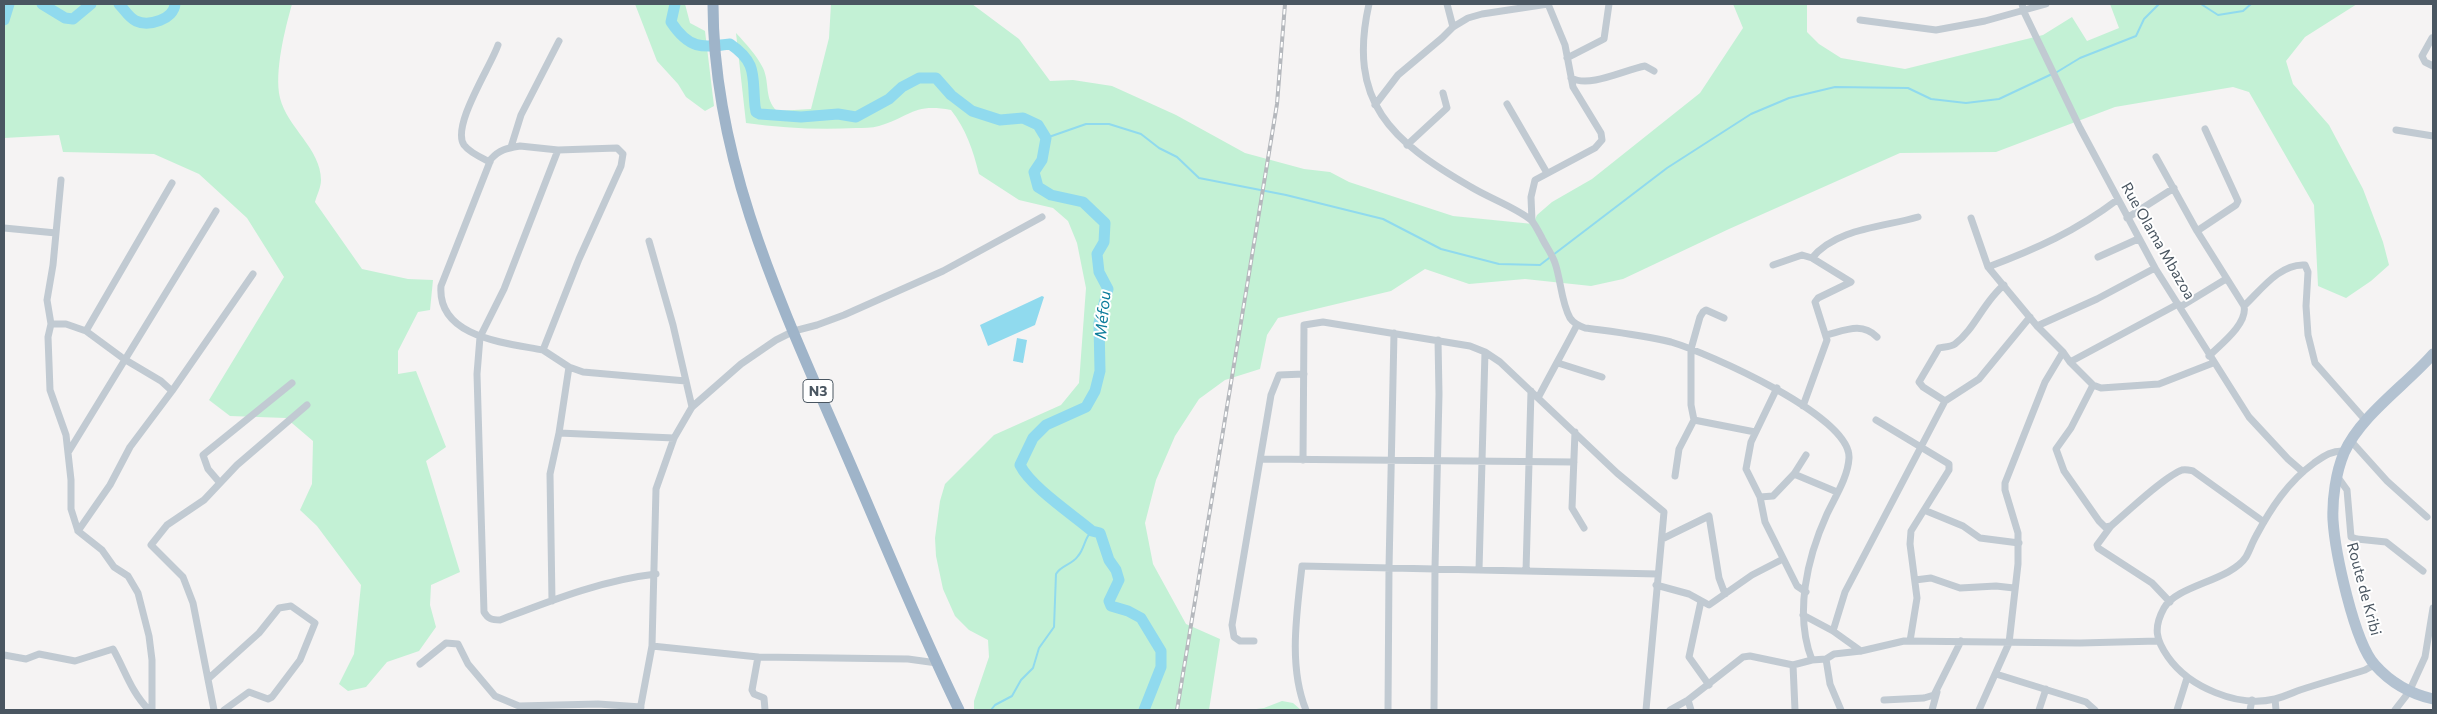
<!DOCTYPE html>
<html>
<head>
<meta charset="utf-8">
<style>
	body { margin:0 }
	#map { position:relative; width:2437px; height:714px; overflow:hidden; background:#f5f3f3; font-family:Commissioner,sans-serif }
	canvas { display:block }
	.frame { position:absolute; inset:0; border:5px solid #4a5661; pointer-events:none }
</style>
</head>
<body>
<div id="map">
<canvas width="2437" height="714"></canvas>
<div class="frame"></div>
</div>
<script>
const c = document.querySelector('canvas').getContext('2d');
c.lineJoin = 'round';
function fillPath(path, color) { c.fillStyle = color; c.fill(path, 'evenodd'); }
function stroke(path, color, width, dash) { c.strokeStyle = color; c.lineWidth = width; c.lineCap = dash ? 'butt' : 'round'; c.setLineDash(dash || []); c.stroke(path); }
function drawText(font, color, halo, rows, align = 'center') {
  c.font = font + ' Commissioner,sans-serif'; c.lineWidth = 4; c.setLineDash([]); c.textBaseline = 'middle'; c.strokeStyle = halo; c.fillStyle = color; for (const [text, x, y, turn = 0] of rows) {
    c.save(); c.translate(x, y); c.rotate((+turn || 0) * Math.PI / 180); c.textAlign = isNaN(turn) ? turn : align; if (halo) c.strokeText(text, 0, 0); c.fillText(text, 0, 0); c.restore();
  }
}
const green = new Path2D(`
	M 4,4 L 292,4 C 285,29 274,72 280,98 C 287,127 321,149 321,180 C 321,187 317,195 315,202 L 362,269 L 408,279 L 433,280 L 430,310 L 418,312 L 398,351 L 398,374 L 416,371 L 446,447 L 426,461 L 460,572 L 431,585 L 430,605 L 436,627 L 419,651 L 387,662 L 366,687 L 348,691 L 339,684 L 354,654 L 361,585 L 317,526 L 300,510 L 312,484 L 313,441 L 286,418 L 230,416 L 209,400 L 284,277 L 247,218 L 199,174 L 154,154 L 63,152 L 59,135 L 4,138 Z
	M 635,4 L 685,4 L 690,23 L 705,31 L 714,106 L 705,111 L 686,97 L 678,84 L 657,61 Z
	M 831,4 L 972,4 L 1019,39 L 1050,81 L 1073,80 L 1112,86 L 1176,115 L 1245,153 L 1304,169 L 1330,172 L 1349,182 L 1453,216 L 1533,224 L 1537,215 L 1552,202 L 1592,179 L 1700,93 L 1743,28 L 1733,4 L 1807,4 L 1807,32 L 1819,44 L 1841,58 L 1905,69 L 2043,35 L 2072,17 L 2087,41 L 2119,28 L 2110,4 L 2357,4 L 2305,37 L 2286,61 L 2293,84 L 2329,125 L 2363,189 L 2383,242 L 2389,265 L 2371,281 L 2346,298 L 2318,286 L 2314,205 L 2249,92 L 2233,87 L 2115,107 L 1996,152 L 1900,153 L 1729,229 L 1623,279 L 1591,286 L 1525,279 L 1469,284 L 1425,269 L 1391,291 L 1278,318 L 1267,335 L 1260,369 L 1225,380 L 1199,399 L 1175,436 L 1156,480 L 1145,523 L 1153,564 L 1186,624 L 1220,639 L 1209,710 L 974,710 L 974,701 L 989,657 L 988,640 L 969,630 L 955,616 L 943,589 L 936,556 L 935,538 L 940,501 L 945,484 L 994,435 L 1061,405 L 1079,383 L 1086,288 L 1077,243 L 1068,221 L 1053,208 L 1019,200 L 979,174 C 973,150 966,129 951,110 C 912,103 911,117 879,126 C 872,128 863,128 856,128 C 819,130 782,128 746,123 L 736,33 C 746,44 756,54 763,68 C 770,83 764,99 777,111 L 811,109 L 829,38 Z
	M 1282,701 L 1293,703 L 1301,710 L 1249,710 L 1264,708 Z`);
const water = new Path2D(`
	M 1042,296 L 1044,297 L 1035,325 L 988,346 L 980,325 Z
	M 1017,338 L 1027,340 L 1023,363 L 1013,361 Z`);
const stream = new Path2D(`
	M 2201,4 L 2218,15 L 2243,11 L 2251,4
	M 2057,72 L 2080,58 L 2136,36 L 2144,19 L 2159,4
	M 1046,138 L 1086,124 L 1109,124 L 1141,134 L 1159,148 L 1177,157 L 1199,178 L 1286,195 L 1383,219 L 1441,249 L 1499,264 L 1540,265 L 1549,258
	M 1553,255 L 1667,168 L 1751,114 L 1789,98 L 1835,87 L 1908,88 L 1931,99 L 1966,103 L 1999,99 L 2052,74
	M 991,710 L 995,705 L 1012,696 L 1021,680 L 1033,668 L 1039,648 L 1054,627 L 1056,574 C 1061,565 1072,565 1078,556 C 1085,548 1084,538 1092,531`);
const river = new Path2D(`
	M 42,4 L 65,18 L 73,19 L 91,4
	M 119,4 C 124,9 129,18 136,21 C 149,27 174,19 175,4
	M 675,4 L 671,22 C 689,49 701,48 730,44 C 758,63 752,76 755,106 L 756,112 L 760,114 L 801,117 L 838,114 L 856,117 L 889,99 L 902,87 L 919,78 L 936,78 L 951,95 L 972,111 L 1000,120 L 1023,118 L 1038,125 L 1046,138 L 1042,160 L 1034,172 L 1038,187 L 1051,195 L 1083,202 L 1105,223 L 1104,242 L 1097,254 L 1099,272 L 1108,289 L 1099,323 L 1100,371 L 1095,391 L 1086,407 L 1046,425 L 1033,438 L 1020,465 C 1031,487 1072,514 1092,531 L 1100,533 L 1109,560 L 1116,570 L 1119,580 L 1109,601 L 1111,606 L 1128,611 L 1141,618 L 1161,651 L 1161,667 L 1144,710
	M 4,20 L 9,4`);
const minor = new Path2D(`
	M 1369,4 C 1347,102 1391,141 1471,187 C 1489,198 1515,207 1531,220 C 1535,224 1538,231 1541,236 C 1545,245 1552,254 1555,263 C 1561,280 1561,302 1570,318 C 1574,324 1579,326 1585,328 C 1615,332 1643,335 1671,342 C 1708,353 1851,416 1849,458 C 1848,477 1835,497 1827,514 C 1807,558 1794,614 1812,660 L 1826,659 L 1834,654 L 1861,651 L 1904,641 L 2080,643 L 2158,641
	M 1447,4 L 1453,27
	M 2022,4 L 2024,12 L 2080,128 L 2155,268 L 2249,417 L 2288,459 L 2303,472
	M 1860,20 L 1936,30 L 1985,21 L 2046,4
	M 2432,38 L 2422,56 L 2425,62 L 2433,66
	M 1567,58 L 1604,39 L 1609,4
	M 1571,78 C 1590,88 1624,70 1645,66 L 1654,71
	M 1507,104 L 1547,173
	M 1375,105 L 1398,75 L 1442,38 L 1453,27 L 1468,18 L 1482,14 L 1548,4 L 1565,45 L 1573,87 L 1601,133 L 1602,140 L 1595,148 L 1535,180 L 1531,197 L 1532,221
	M 2396,130 L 2433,136
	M 1407,145 L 1447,108 L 1443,93
	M 520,146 L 558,150 L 617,148 L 623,154 L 621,166 L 579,259 L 543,350 C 507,343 437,338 441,286 L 491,159 C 500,149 508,148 520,146 Z
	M 511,147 L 521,115 L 559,41
	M 558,150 L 504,289 L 480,337 L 477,374 L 484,612 C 488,619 492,620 500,620 C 550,601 602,580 656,574
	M 2156,157 L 2197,231 L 2244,306 C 2248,324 2220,345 2209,356
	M 490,162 C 482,158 470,153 464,145 C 451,126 491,66 498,45
	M 61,180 L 53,265 L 47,300 L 51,324 L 48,337 L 50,390 L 66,435 L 71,480 L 71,509 L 78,531 L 102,550 L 114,567 L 128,576 L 138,593 L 149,636 L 152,660 L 152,710
	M 1971,218 L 1988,267 L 2037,326 L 2063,352 L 2070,362 L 2093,385 L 2101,388 L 2159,384 L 2213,363
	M 2127,218 L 2174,188
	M 4,228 L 56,233
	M 2197,231 L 2236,205 L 2238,201 L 2205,129
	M 649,241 L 673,325 L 692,407
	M 2098,257 L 2138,239
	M 1812,258 C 1836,228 1884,227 1918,217
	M 1773,265 L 1802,255 L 1812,258 L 1851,282 L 1818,298 L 1815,302 L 1827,340 L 1803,406
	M 1988,267 C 2036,249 2076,231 2117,200
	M 2244,306 C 2260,291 2280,263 2305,265 L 2308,272 L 2306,306 L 2308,335 L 2315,363 L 2366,421
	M 2180,307 L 2226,279
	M 51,324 L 66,324 L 86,331 L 124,359 L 161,381 L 172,391 L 130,447 L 110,485 L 78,531
	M 2037,326 L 2097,299 L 2155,268
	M 86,331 L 172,183
	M 1827,335 C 1846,330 1862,322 1877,337
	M 543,350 L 569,367 L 559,433 L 550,474 L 552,601
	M 2070,362 L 2178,304
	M 1558,363 L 1602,377
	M 569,367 L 583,372 L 686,381
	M 2093,385 L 2071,428 L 2056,449 L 2064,471 L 2099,521 L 2105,527 L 2111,526 C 2126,513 2165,476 2182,470 C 2186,469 2189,470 2193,471 L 2264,522
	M 1777,388 L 1751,442 L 1746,469 L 1760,497 L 1765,522 L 1797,586 L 1806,592
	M 172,391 L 253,274
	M 1538,398 C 1551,373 1564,350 1577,325
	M 1945,401 L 1979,379 L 2030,317
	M 1694,420 L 1755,432
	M 1876,420 L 1949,464 L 1949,470 L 1911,531 L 1910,544 L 1917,598 L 1910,641
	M 1575,432 L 1572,508 L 1584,528
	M 559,433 L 674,438
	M 2351,441 L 2387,481 L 2427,517
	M 69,451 L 216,211
	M 2345,451 C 2332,450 2324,456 2314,463 C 2288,482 2271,508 2256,536 C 2252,543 2250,550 2246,557 C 2230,581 2177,585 2164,608 C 2153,628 2156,640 2168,657 C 2189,687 2238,708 2275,699 C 2283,697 2292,693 2300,690 C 2321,683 2343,677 2365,670 L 2374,665
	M 1262,459 L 1574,462
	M 1303,460 L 1304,325 L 1323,322 L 1470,346 L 1485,352 L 1500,362 L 1617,473 L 1664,512 L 1646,710
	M 1794,474 L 1837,492
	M 1675,476 L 1679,449 L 1694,420 L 1691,405 L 1691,349 L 1700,317 L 1703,312 L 1706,310 L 1724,318
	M 2337,476 L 2347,490 L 2351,537 L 2357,539 L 2386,542 L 2423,571
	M 220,483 L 208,469 L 203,455 L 292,383
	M 1760,497 L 1773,496 L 1794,474 L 1806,455
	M 1924,510 L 1963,526 L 1980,538 L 2019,543
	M 2111,526 L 2097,545 L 2098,548 L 2152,583 L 2170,602
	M 1662,539 L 1709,516 L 1719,578 L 1725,594
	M 1479,570 L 1485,352
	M 1526,571 L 1531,391
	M 1915,580 L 1931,578 L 1960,588 L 1996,586 L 2014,588
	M 1656,585 L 1689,594 L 1709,605 L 1752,575 L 1783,559
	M 1701,601 L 1689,657 L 1709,685
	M 1803,615 L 1833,631 L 1861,651
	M 1833,631 L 1845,592 L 1945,401 L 1923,387 L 1919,382 L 1939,348 C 1944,347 1951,347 1955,344 C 1975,329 1984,301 2004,285
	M 1254,641 L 1240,641 L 1234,637 L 1232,625 L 1271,395 L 1279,375 L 1304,374
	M 652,646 L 758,657 L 908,659 L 937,663
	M 4,655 L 26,659 L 39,654 L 75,661 L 113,649 C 125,670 131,692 149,710
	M 758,657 L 752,690 L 754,694 L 764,698 L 765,710
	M 1826,659 L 1830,684 L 1841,710
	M 420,664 L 446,643 L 458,644 L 468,664 L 495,696 L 519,706 L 598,704 L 641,707
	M 1793,665 L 1795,710
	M 1996,674 L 2086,702 L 2095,710
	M 208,679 L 259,633 L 279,608 L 291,606 L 315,623 L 300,660 L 272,697 L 268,699 L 249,692 L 224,710
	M 2275,699 L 2276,710
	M 1688,700 L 1691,710
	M 1884,700 L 1924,698 L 1934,695 L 1961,641
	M 214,710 L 193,603 L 183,577 L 151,545 L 167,525 L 204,500 L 237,465 L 307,405
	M 640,710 L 652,646 L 656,489 L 674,438 L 692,407 L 741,364 L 776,340 L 794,331 L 817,325 L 844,315 L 943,271 L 1042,217
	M 1306,710 C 1288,666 1297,612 1302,566 L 1658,574
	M 1388,710 L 1389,568 L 1394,333
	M 1434,710 L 1435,568 L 1439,394 L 1438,340
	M 1670,710 L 1688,700 L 1743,657 L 1750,656 L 1793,665 L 1812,660
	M 1932,710 L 1937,692
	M 1979,710 L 2009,643 L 2018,564 L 2018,533 L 2005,490 L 2005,483 L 2045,382 L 2063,352
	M 2039,710 L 2046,689
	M 2177,710 L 2187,678
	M 2250,710 L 2252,700
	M 2395,710 L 2409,692 L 2425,657 L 2433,608`);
const primary = new Path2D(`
	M 2433,354 C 2406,385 2361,415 2344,453 C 2336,472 2332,499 2333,520 C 2335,552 2354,642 2375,665 C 2391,683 2411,694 2433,699`);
const trunk = new Path2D(`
	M 713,4 C 713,164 784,311 846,454 C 883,539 918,626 959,710`);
const rail = new Path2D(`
	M 1177,710 L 1277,104 L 1285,4`);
const shields = [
	[818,391,30]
];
const shieldNames = [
	["N3",818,391]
];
const streetNames = [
	["Rue Olama Mbazoa",2158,241,60],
	["Route de Kribi",2364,589,75]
];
const waterNames = [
	["Méfou",1103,315,-84]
];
fillPath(green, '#c3f1d5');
fillPath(water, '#90daee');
stroke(stream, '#90daee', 2);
stroke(river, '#90daee', 11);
stroke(minor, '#c1cad2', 7);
stroke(primary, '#b3c2d1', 11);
stroke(trunk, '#9fb4c9', 11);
stroke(rail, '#b5b8bd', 4);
stroke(rail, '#fff', 2, [5.5]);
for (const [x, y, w] of shields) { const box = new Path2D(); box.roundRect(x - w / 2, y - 11.5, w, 23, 4); c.fillStyle = '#fff'; c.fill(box); stroke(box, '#4a5661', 1); }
drawText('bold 14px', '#4a5661', null, shieldNames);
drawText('15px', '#4a5661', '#fff', streetNames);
drawText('italic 16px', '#0c7c9b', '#fff', waterNames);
</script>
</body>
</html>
